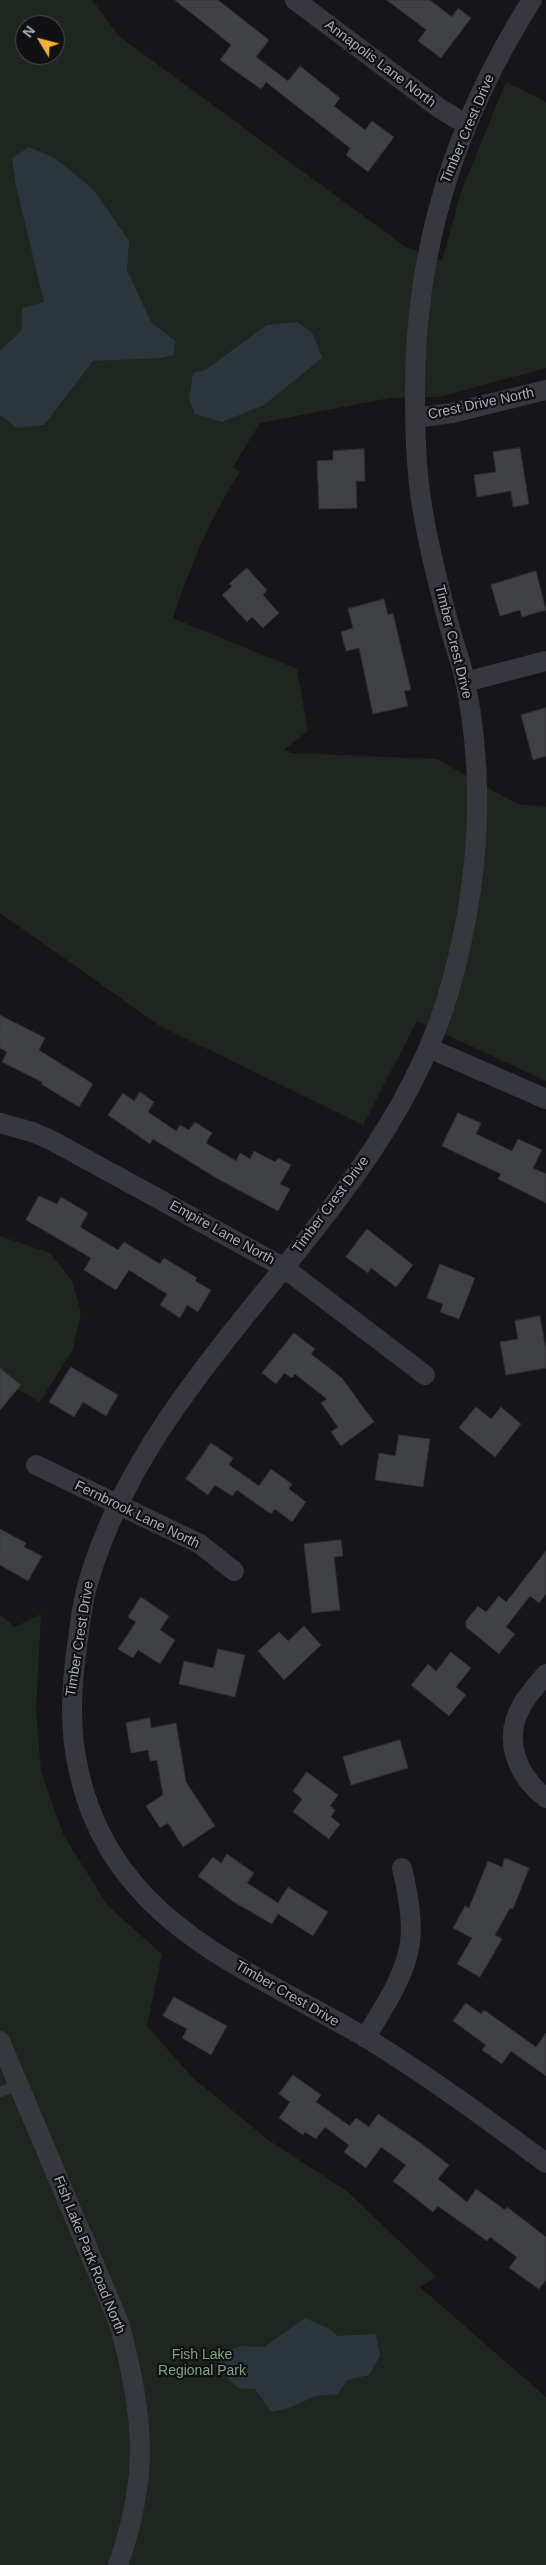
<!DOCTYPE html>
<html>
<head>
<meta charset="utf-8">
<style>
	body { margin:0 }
	#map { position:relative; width:546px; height:2565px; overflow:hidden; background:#161618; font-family:Helvetica,sans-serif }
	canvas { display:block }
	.north { position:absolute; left:15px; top:15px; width:50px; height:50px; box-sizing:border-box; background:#111113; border:1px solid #4d4f55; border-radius:50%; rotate:307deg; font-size:14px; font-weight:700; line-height:20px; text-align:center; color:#a8adb8 }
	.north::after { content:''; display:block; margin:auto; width:18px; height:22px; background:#f2b134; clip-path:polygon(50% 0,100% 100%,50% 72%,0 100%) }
</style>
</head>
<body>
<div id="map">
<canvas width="546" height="2565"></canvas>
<div class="north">N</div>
</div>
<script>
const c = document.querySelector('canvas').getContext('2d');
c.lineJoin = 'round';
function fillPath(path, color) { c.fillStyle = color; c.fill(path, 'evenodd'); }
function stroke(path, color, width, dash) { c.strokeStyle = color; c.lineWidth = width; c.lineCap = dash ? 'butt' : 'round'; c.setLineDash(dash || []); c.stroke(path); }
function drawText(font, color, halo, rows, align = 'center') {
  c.font = font + ' Helvetica,sans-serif'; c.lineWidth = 4.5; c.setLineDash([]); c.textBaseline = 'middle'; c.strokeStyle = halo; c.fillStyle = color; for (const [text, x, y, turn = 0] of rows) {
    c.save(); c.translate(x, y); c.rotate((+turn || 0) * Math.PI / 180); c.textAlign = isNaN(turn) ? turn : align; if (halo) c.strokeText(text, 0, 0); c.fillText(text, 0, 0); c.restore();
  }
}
const green = new Path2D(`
	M 0,0 L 92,0 L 119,36 L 404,246 L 442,261 L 461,192 L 506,82 L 546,102 L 546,368 L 439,397 L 390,398 L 260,423 L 233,467 L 240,472 C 210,517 190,567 173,618 L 297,669 L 308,731 L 285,749 L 291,753 L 437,759 L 517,804 L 546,807 L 546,1081 L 417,1021 L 363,1125 L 160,1026 L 0,913 ZM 25,25 L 55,25 L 55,55 L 25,55 Z
	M 0,1236 L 50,1253 L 72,1281 L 81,1312 L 73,1349 L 40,1402 L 0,1380 Z
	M 41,1614 L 36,1710 L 41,1772 L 64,1836 L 108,1906 L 162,1954 L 147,2026 L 192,2077 L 267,2139 L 348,2192 L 437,2277 L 420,2287 L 546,2397 L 546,2565 L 0,2565 L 0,1615 L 15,1627 Z`);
const water = new Path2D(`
	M 29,147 L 56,159 L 93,189 L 129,241 L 127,270 L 151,322 L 175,341 L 174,355 L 160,358 L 93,361 L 44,425 L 17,428 L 0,415 L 0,351 L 22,330 L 22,308 L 44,302 L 16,186 L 12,158 Z
	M 298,322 L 313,334 L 322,358 L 264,405 L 222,422 L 195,414 L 189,399 L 193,373 L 205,370 L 267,325 Z
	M 305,2318 L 328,2328 L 338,2336 L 376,2334 L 380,2356 L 369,2375 L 347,2380 L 338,2394 L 316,2396 L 286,2409 L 271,2412 L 255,2389 L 238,2388 L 227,2377 L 220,2362 L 227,2350 L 241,2346 L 264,2347 Z`);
const building = new Path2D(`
	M 175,0 L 218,0 L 269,40 L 256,57 L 288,81 L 300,66 L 340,98 L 334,106 L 365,130 L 372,121 L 394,137 L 368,172 L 346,155 L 350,148 L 266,82 L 261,89 L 220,60 L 231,45 Z
	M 387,0 L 430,0 L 452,17 L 458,8 L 471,18 L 441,58 L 418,41 L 426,30 Z
	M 520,448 L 529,504 L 513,507 L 511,491 L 477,497 L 474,475 L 496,472 L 493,452 Z
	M 364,449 L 365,481 L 356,481 L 357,508 L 319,509 L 317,461 L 333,460 L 333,451 Z
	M 247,568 L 267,590 L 263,595 L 279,613 L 263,628 L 252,617 L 247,622 L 222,595 L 232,586 L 229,584 Z
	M 536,571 L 546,610 L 522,617 L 520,610 L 500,616 L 491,585 Z
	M 384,599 L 388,615 L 393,613 L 411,690 L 404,691 L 408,706 L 373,714 L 359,648 L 346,651 L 341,632 L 353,628 L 348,609 Z
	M 546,708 L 546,756 L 533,760 L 521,715 Z
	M 0,1015 L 45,1038 L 39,1050 L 93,1084 L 79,1107 L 41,1084 L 42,1082 L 2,1062 L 7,1052 L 0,1048 Z
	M 140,1092 L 154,1102 L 148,1112 L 176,1131 L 180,1125 L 189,1130 L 195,1122 L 212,1133 L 206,1143 L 236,1161 L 240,1153 L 250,1159 L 254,1151 L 275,1162 L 278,1158 L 291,1165 L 280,1184 L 290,1189 L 278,1211 L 218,1179 L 153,1139 L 150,1144 L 108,1115 L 123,1093 L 134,1101 Z
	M 458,1113 L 481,1123 L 476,1134 L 512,1151 L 518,1139 L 542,1150 L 533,1168 L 546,1174 L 546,1203 L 498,1179 L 501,1174 L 442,1146 Z
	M 39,1196 L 57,1204 L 61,1197 L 88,1213 L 80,1227 L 118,1250 L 124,1242 L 160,1264 L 164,1258 L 197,1278 L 195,1281 L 211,1290 L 198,1312 L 187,1305 L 180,1318 L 160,1305 L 167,1294 L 129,1270 L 116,1290 L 84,1270 L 91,1258 L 26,1220 Z
	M 367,1229 L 413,1265 L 396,1287 L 371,1268 L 368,1273 L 346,1257 Z
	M 440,1264 L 475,1278 L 459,1319 L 440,1312 L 443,1304 L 427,1298 Z
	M 540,1316 L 546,1350 L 546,1368 L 506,1375 L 500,1342 L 518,1339 L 515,1321 Z
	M 294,1333 L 315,1349 L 311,1354 L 342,1378 L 374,1422 L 341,1446 L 331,1432 L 338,1427 L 321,1403 L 327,1399 L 295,1374 L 292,1378 L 284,1373 L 276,1384 L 262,1373 Z
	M 71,1367 L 118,1395 L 106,1416 L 83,1402 L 74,1417 L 49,1402 Z
	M 0,1368 L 21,1385 L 0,1410 Z
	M 476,1407 L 491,1419 L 501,1407 L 521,1424 L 495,1457 L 459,1428 Z
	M 399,1435 L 430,1439 L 423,1487 L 375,1480 L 379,1453 L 395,1456 Z
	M 211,1443 L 233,1458 L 229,1465 L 259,1486 L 271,1469 L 292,1484 L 289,1489 L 306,1502 L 292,1522 L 275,1509 L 271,1514 L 237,1490 L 232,1496 L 215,1485 L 208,1495 L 186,1479 Z
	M 0,1529 L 26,1543 L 24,1547 L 42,1556 L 28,1581 L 0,1565 Z
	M 341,1540 L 343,1556 L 334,1557 L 340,1610 L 312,1613 L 304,1544 Z
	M 546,1551 L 546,1594 L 539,1603 L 530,1596 L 506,1627 L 515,1634 L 499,1654 L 466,1627 L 466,1621 L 478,1606 L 486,1612 L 499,1596 L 506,1602 Z
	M 141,1597 L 169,1616 L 160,1630 L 175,1640 L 160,1664 L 138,1650 L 133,1658 L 118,1649 L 136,1622 L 128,1617 Z
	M 304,1626 L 321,1645 L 284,1680 L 258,1651 L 279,1632 L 288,1641 Z
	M 218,1649 L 245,1655 L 235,1697 L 179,1684 L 184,1661 L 213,1668 Z
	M 451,1652 L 471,1668 L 456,1687 L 466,1695 L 449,1716 L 411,1685 L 428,1664 L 436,1671 Z
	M 150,1718 L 151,1728 L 176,1723 L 186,1782 L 215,1826 L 183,1847 L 168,1823 L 160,1828 L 146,1806 L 163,1795 L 157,1760 L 150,1761 L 148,1750 L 131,1753 L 126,1723 Z
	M 400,1740 L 408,1768 L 351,1785 L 343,1757 Z
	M 307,1772 L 338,1795 L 330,1806 L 335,1810 L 331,1817 L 340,1824 L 329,1839 L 293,1812 L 302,1799 L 293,1791 Z
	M 227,1854 L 254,1873 L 247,1883 L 278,1903 L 288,1887 L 328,1912 L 313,1936 L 278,1914 L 272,1924 L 234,1902 L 198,1876 L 213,1857 L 221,1863 Z
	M 505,1858 L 529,1868 L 513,1909 L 510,1908 L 495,1935 L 502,1939 L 480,1977 L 457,1964 L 472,1938 L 453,1928 L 465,1906 L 469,1908 L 488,1861 L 502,1867 Z
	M 174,1997 L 227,2026 L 211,2055 L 182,2038 L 187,2029 L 163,2016 Z
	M 466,2003 L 481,2014 L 484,2010 L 536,2047 L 546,2033 L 546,2076 L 511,2051 L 502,2064 L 482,2050 L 486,2045 L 453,2021 Z
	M 293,2075 L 321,2095 L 316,2102 L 350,2126 L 356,2118 L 369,2127 L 378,2114 L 422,2144 L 449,2165 L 438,2179 L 467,2202 L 476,2189 L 505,2210 L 507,2207 L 546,2237 L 546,2280 L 539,2289 L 509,2268 L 517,2257 L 490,2237 L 487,2241 L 438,2206 L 433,2212 L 393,2181 L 406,2165 L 381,2147 L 366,2168 L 344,2152 L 349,2145 L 325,2127 L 316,2139 L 305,2132 L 303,2135 L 279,2118 L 290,2102 L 279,2094 Z`);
const service = new Path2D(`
	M 0,2092 L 19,2085`);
const minor = new Path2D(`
	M 295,0 L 439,108 L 467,125
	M 532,0 C 454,123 414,251 415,397 C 415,435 416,474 423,512 C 430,554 441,595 452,636 C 457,652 463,669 466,685 C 486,786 478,889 450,988 C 385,1218 154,1354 88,1583 C 82,1603 80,1625 77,1646 C 71,1689 69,1730 79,1772 C 112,1924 250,1969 368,2039 C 430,2077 488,2120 546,2163
	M 415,418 L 452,413 L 546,390
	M 465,682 L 546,661
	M 429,1048 L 546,1099
	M 0,1123 L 32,1132 L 51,1140 L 283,1267 L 425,1375
	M 36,1465 L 200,1544 L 234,1571
	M 546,1674 C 538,1684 528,1694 522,1705 C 502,1739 517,1776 546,1798
	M 365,2038 C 384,2007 410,1970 411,1932 C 411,1910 407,1889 402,1868
	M 0,2041 L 119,2323 C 144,2414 150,2475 118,2565`);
const streetNames = [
	["Annapolis Lane North",380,64,37],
	["Timber Crest Drive",468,129,-67],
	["Crest Drive North",481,404,-12],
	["Timber Crest Drive",453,642,76],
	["Timber Crest Drive",331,1205,-53],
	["Empire Lane North",222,1233,29],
	["Fernbrook Lane North",137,1515,26],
	["Timber Crest Drive",80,1639,-81],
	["Timber Crest Drive",287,1994,30],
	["Fish Lake Park Road North",89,2255,68]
];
const parkNames = [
	["Fish Lake",202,2355],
	["Regional Park",202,2371]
];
fillPath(green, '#1e261f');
fillPath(water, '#2c353c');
fillPath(building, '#404145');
stroke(building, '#303034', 1);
stroke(service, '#37383d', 10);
stroke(minor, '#37383d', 20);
drawText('14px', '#a8adb8', '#111113', streetNames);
drawText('14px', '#7fa381', '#111113', parkNames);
</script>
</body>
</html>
